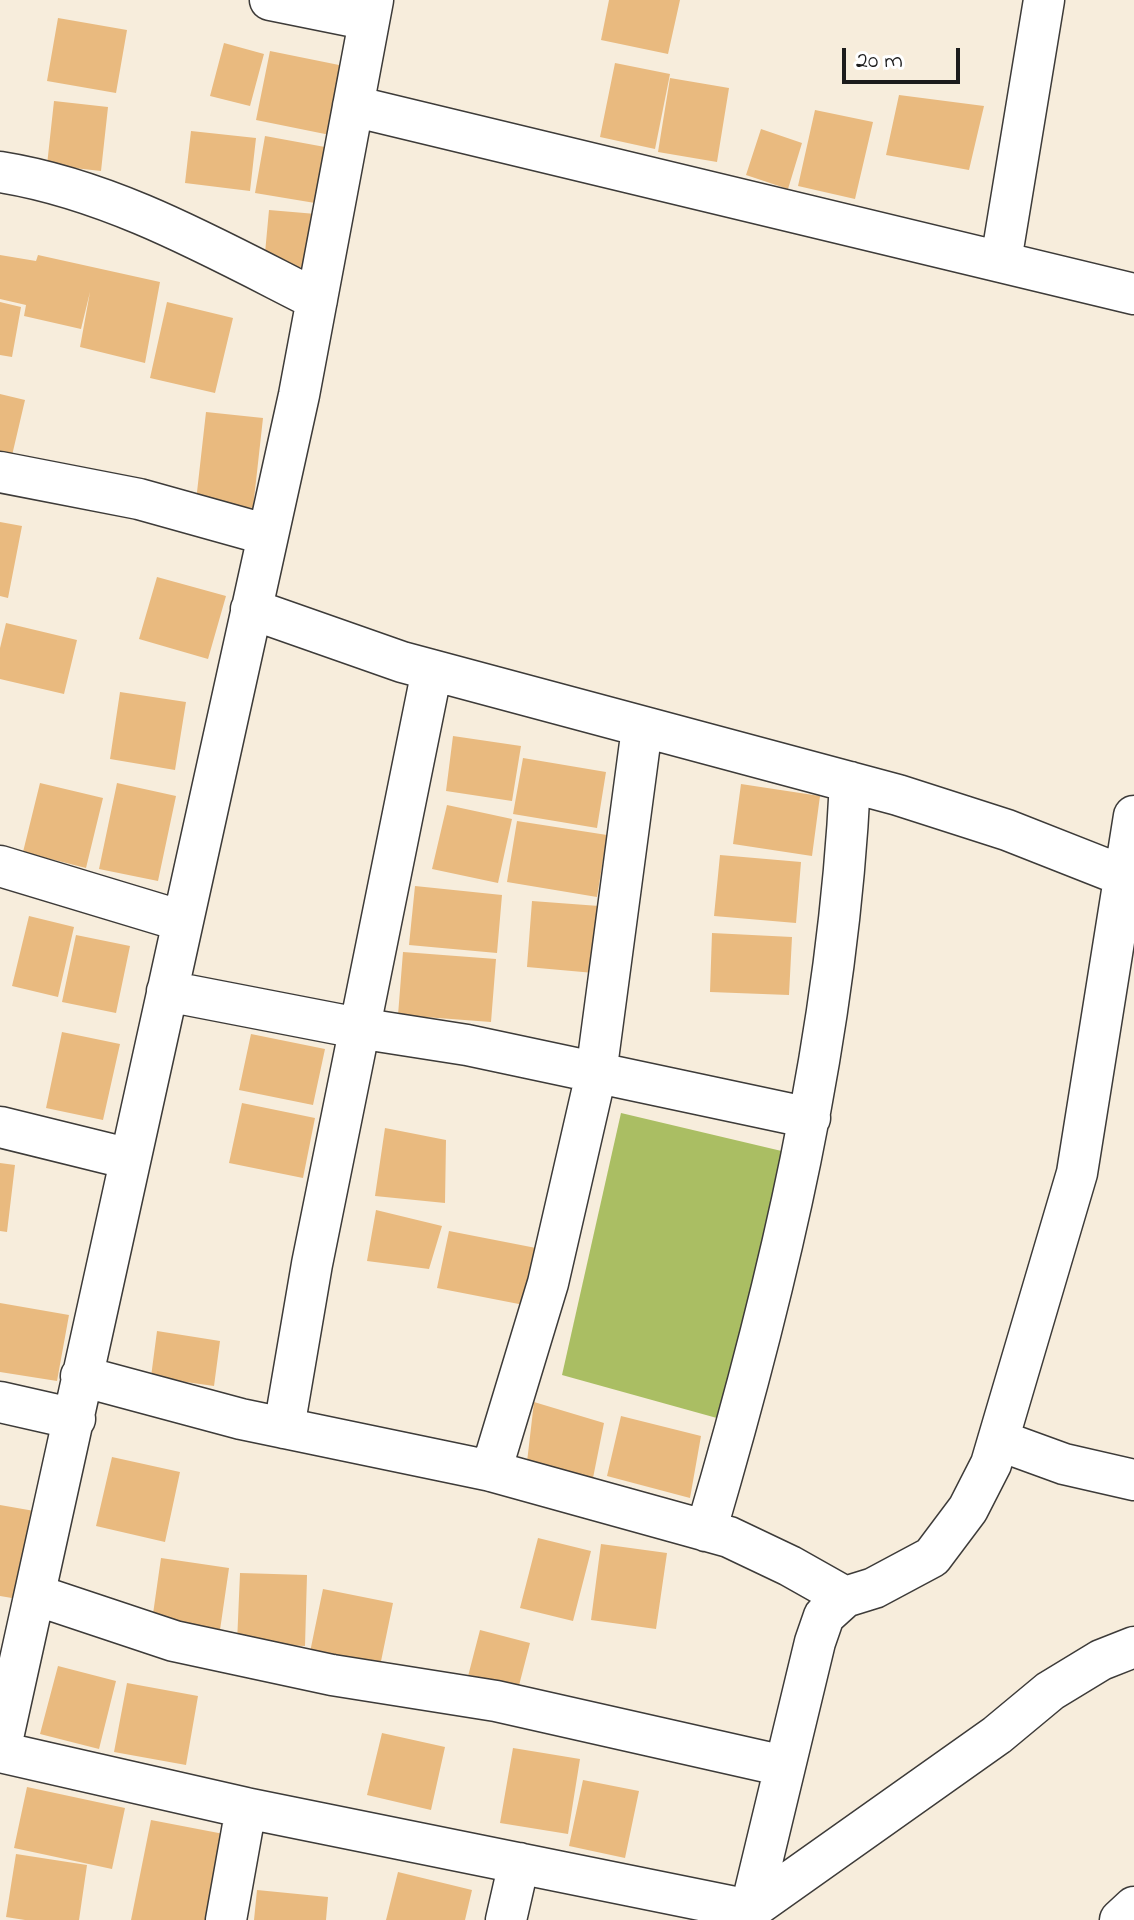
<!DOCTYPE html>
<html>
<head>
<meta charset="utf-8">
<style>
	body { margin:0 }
	#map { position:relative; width:1134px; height:1920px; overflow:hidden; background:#f7eddc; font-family:"Indie Flower",sans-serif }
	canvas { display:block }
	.scale { position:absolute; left:842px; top:48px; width:118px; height:36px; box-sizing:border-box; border:4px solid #1c1c1c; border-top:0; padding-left:10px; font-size:24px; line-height:28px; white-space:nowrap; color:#1c1c1c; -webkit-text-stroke:6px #fff; paint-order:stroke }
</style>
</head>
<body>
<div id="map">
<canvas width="1134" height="1920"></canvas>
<div class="scale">20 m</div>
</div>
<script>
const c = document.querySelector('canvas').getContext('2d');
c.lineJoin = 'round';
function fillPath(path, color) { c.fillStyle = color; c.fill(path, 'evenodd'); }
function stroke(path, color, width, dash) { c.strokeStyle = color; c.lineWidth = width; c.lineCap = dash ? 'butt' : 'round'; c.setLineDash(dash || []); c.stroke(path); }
const green = new Path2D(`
	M 621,1113 L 790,1153 L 724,1420 L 562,1375 Z`);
const building = new Path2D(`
	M 609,0 L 680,0 L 668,54 L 601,40 Z
	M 58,18 L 127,30 L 116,93 L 47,81 Z
	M 224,43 L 264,54 L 250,106 L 210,96 Z
	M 270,51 L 344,66 L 330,135 L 256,120 Z
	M 615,63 L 670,74 L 655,149 L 600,137 Z
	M 670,78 L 729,88 L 717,162 L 658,152 Z
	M 899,95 L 984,106 L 969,170 L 886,155 Z
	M 54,101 L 108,107 L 101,171 L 47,165 Z
	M 815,110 L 873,122 L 855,199 L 798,186 Z
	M 761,129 L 802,143 L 788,189 L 746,175 Z
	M 191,131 L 256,138 L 250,191 L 185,183 Z
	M 265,136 L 325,147 L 315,203 L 255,193 Z
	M 269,210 L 316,214 L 311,268 L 264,264 Z
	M 0,255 L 36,261 L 38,255 L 160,282 L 145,363 L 80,347 L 90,292 L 81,329 L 24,316 L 26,305 L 0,299 Z
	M 0,302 L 21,307 L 12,357 L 0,355 Z
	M 167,302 L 233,318 L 215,393 L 150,378 Z
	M 0,394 L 25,400 L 10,464 L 0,462 Z
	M 206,412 L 263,418 L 253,508 L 196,501 Z
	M 0,522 L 22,526 L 8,598 L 0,596 Z
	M 157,577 L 226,596 L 208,659 L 139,639 Z
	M 6,623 L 77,640 L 64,694 L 0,679 L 0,648 Z
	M 120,692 L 186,702 L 175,770 L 110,759 Z
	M 453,736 L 521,746 L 512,801 L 446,791 Z
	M 523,758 L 606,772 L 597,828 L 513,814 Z
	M 40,783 L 103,798 L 86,868 L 23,852 Z
	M 117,783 L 176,796 L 158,881 L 99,869 Z
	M 741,784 L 820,796 L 812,856 L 733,844 Z
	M 447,805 L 512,819 L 498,883 L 432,869 Z
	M 517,821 L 607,835 L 597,897 L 507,882 Z
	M 720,855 L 801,862 L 796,923 L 714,916 Z
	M 415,886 L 502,895 L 497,953 L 409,945 Z
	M 532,901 L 599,906 L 594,973 L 527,967 Z
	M 29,916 L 74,927 L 58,997 L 12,986 Z
	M 712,933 L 792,937 L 789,995 L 710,992 Z
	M 76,935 L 130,946 L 116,1013 L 62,1002 Z
	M 403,952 L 496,959 L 491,1022 L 398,1015 Z
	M 62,1032 L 120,1044 L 103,1120 L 46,1108 Z
	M 251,1034 L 325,1049 L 313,1105 L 239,1090 Z
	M 242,1103 L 315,1118 L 303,1178 L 229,1163 Z
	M 385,1128 L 446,1140 L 445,1203 L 375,1196 Z
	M 0,1163 L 15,1165 L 7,1232 L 0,1231 Z
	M 376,1210 L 442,1226 L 429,1269 L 367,1261 Z
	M 449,1231 L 536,1248 L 524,1305 L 437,1288 Z
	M 0,1303 L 69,1315 L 57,1381 L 0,1372 Z
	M 157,1331 L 220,1341 L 214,1386 L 151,1377 Z
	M 534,1402 L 604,1423 L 592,1483 L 527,1462 Z
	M 621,1416 L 701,1436 L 690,1498 L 607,1476 Z
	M 112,1457 L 180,1472 L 165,1542 L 96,1526 Z
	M 0,1505 L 40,1512 L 24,1600 L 0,1596 Z
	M 538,1538 L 591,1551 L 573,1621 L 520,1608 Z
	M 601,1544 L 667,1553 L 656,1629 L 591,1620 Z
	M 161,1558 L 229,1568 L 220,1630 L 152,1621 Z
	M 240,1573 L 307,1575 L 305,1646 L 237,1643 Z
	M 323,1589 L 393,1603 L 379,1671 L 309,1657 Z
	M 480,1630 L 530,1643 L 516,1697 L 466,1684 Z
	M 58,1666 L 116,1681 L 99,1749 L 40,1734 Z
	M 127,1683 L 198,1696 L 186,1765 L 114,1752 Z
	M 382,1733 L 445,1747 L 431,1810 L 367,1795 Z
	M 513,1748 L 580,1759 L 568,1834 L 500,1823 Z
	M 583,1780 L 639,1791 L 625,1858 L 569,1846 Z
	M 27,1787 L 125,1808 L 112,1869 L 14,1848 Z
	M 151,1820 L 229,1835 L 212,1920 L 131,1920 Z
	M 16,1854 L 87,1865 L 79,1920 L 25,1920 L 6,1917 Z
	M 398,1872 L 472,1890 L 465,1920 L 386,1920 Z
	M 257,1890 L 328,1897 L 326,1920 L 254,1920 Z`);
const minor = new Path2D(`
	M 270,0 L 369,20
	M 353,106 L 1134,294
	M 0,172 C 113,190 216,249 317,300
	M 1001,261 L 1044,0
	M 0,472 L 139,499 L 268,535
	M 251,609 L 402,662 L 898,795 L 1007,830 L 1134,880
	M 0,866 L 182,921
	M 167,991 L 358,1028 L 467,1045 L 810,1118
	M 0,1127 L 130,1159
	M 81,1376 L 241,1419 L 491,1471 L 729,1537 L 790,1566 L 845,1597
	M 0,1402 L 75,1419
	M 284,1428 L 312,1264 L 432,670
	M 998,1440 L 1064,1464 L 1134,1480
	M 491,1471 L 548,1283 L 596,1074 L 642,728
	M 706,1531 C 778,1286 838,1037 850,782
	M 36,1595 L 174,1641 L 332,1675 L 496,1701 L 784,1766
	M 0,1751 L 299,395 L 373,0
	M 0,1752 L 246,1808 L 750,1910 L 997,1735 L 1050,1691 L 1101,1660 L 1134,1647
	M 226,1920 L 246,1808
	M 506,1920 L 519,1863
	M 748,1920 L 815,1642 L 824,1616 L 845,1597 L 874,1588 L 932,1557 L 968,1509 L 991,1464 L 1077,1173 L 1134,816
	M 1120,1920 L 1134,1907`);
fillPath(green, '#aabe63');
fillPath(building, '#e9ba7f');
stroke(minor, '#3d3b39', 43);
stroke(minor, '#fff', 40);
</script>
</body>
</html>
